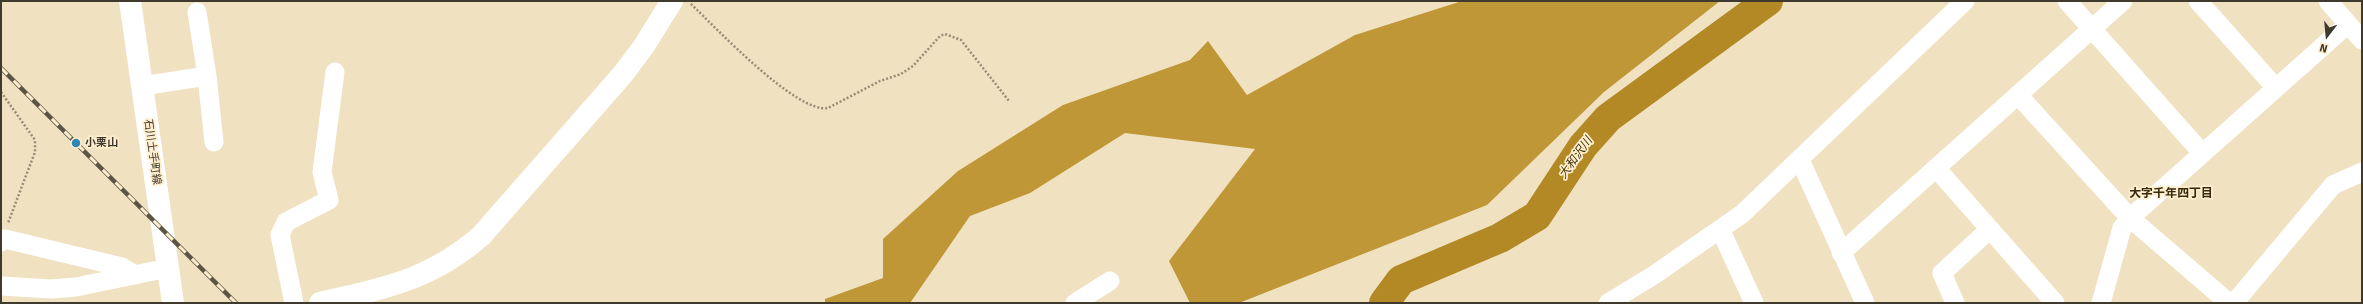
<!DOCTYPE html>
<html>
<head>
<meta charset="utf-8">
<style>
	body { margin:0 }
	#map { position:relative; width:2363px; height:304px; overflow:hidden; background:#f0e1c1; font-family:Signika,sans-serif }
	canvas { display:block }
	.frame { position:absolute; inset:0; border:2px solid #403a2e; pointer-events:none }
	.north { position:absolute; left:2307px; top:16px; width:40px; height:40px; -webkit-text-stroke:3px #feeece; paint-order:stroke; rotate:196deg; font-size:11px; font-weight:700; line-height:16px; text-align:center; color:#403a2e }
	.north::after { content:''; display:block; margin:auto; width:14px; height:18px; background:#403a2e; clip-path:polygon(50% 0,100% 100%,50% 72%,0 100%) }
</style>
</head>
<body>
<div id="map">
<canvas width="2363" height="304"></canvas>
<div class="frame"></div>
<div class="north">N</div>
</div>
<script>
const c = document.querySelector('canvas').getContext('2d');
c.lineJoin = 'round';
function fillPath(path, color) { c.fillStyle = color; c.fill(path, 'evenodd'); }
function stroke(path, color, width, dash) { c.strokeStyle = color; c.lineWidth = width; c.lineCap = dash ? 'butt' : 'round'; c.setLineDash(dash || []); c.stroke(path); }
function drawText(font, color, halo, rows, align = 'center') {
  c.font = font + ' Signika,"Noto Sans JP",sans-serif'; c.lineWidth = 3.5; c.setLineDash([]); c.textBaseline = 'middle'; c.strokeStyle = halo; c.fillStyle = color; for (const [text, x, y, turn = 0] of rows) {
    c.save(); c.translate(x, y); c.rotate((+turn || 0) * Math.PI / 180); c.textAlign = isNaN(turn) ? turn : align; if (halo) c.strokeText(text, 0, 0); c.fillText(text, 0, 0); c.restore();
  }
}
const forest = new Path2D(`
	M 1462,1 L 1720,1 L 1604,92 L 1487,205 L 1239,303 L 1190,303 L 1169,261 L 1255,149 L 1125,133 L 1030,193 L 970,216 L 910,303 L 825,303 L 825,299 L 883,278 L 883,239 L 958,171 L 1063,105 L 1190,60 L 1208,41 L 1247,95 L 1355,35 Z`);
const river = new Path2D(`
	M 1384,303 L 1401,280 L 1500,238 L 1537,216 L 1583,146 L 1608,118 L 1768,1`);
const path = new Path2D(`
	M 691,4 C 715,27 797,114 828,108 L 880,81 L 901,74 L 913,66 L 940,36 L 945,34 L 961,40 L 1009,101
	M 1,92 L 35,140 L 35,152 L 8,223`);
const street = new Path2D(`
	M 2067,1 L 2202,153
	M 2198,1 L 2276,88
	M 2328,1 L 2362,40
	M 197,12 L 207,76 L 214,142
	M 142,86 L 207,76
	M 2018,95 L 2130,218 L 2229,303
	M 1800,160 L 1865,303
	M 1936,168 L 2055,303
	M 1721,231 L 1754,303
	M 1,242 L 5,239 L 122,267 L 135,275
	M 1841,253 L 2123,1
	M 1,286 L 51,289 L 76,287 L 168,268
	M 294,303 L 280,235 L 286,222 L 329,200 L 322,172 L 335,72
	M 1075,303 L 1110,281
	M 1608,303 L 1654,275 L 1742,214 L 1965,1
	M 1955,303 L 1942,273 L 1990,229
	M 2101,303 L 2122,228 L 2130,218 L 2348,24
	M 2234,303 L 2333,185 L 2362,172`);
const secondary = new Path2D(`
	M 130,1 L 173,303
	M 320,303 C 384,288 429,281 481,236 L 623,74 L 644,46 L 672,1`);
const rail = new Path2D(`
	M 1,68 L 236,303`);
const markers = [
	[76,143,5,"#2d87b5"]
];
const poiNames = [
	["小栗山",85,143]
];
const streetNames = [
	["石川土手町線",152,152,82]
];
const waterNames = [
	["大和沢川",1576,158,-54]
];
const neighbourhoodNames = [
	["大字千年四丁目",2171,194]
];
fillPath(forest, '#c09737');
stroke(river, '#b28925', 30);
stroke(path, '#978c76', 2.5, [2, 2]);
stroke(street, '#fff', 19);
stroke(secondary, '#fff', 22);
stroke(rail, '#5c5545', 4.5);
stroke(rail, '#feeece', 3, [9]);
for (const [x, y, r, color] of markers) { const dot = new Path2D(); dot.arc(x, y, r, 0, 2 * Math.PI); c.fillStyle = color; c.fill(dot); stroke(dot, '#feeece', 1.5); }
drawText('bold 11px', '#403a2e', '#feeece', poiNames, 'left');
drawText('11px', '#403a2e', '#feeece', streetNames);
drawText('italic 12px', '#423108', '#feeece', waterNames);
drawText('bold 12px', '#36290e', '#feeece', neighbourhoodNames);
</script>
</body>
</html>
